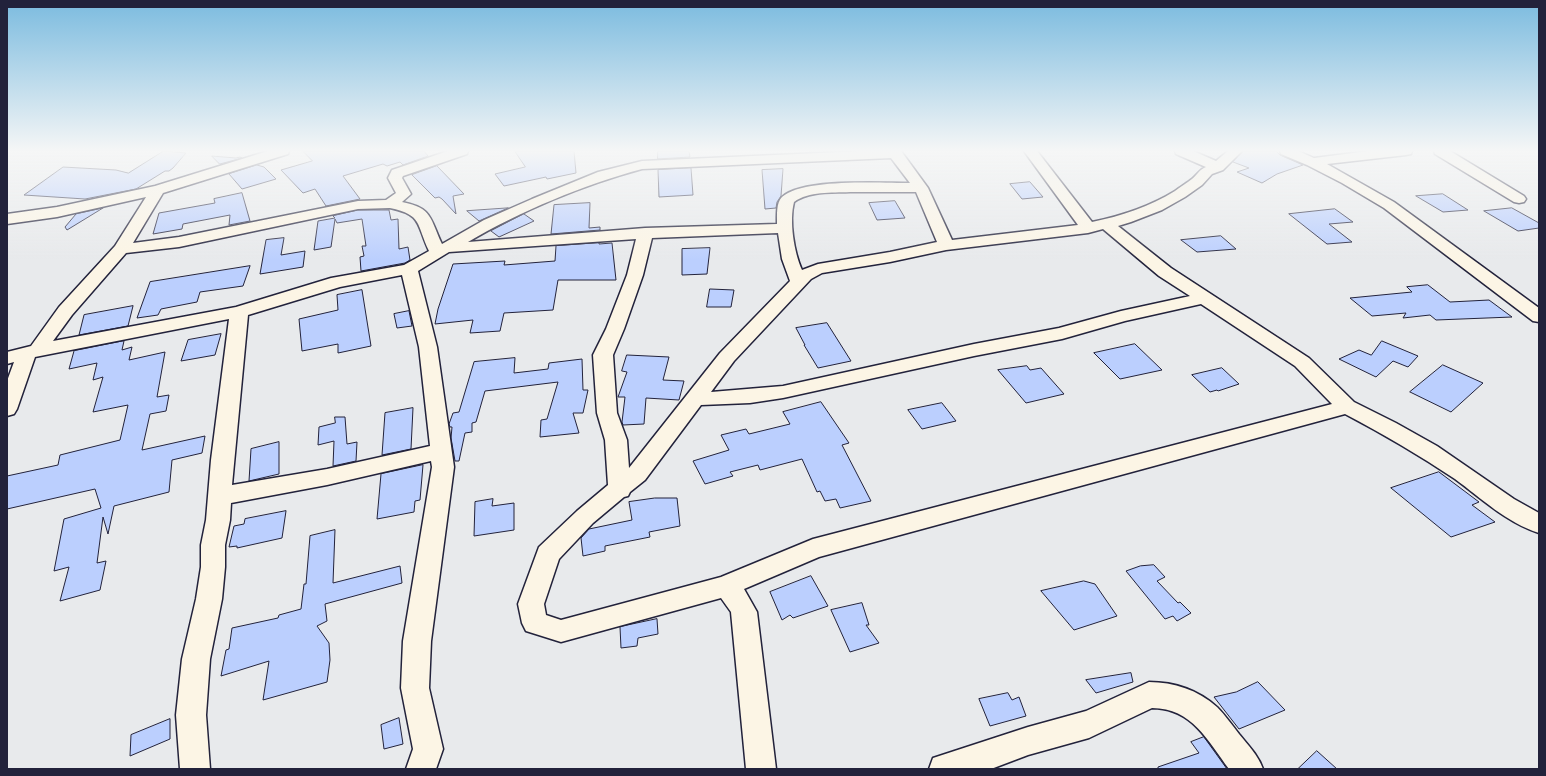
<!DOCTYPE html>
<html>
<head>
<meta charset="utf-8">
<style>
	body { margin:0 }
	#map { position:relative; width:1546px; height:776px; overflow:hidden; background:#e8eaec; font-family:"Balsamiq Sans",sans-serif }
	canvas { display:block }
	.frame { position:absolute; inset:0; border:8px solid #22223b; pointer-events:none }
</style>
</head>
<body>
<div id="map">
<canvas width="1546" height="776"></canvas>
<div class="frame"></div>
</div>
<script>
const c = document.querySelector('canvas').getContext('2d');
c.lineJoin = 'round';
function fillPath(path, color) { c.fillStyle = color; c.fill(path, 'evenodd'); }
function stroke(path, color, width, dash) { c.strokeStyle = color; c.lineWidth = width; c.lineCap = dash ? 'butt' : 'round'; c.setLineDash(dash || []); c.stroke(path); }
const building = new Path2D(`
	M 164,151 L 186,153 L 173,168 L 169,171 L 165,171 L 136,189 L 85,199 L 24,195 L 63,167 L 116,170 L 128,173 Z
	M 303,151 L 424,151 L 428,156 L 403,165 L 400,162 L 387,166 L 383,164 L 343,176 L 360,199 L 326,206 L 315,189 L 303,193 L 281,170 L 312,161 Z
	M 515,151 L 574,151 L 576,173 L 547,179 L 546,177 L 504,186 L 495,174 L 525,167 Z
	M 658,151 L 689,151 L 690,157 L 658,159 Z
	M 1243,151 L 1276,151 L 1280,155 L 1303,165 L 1277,174 L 1262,183 L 1237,172 L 1249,168 L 1233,162 Z
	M 212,156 L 236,158 L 240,157 L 242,158 L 220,164 Z
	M 257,165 L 264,167 L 276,179 L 242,189 L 229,174 Z
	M 437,166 L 464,194 L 453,196 L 456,214 L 442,199 L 439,197 L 435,198 L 412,175 Z
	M 691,168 L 693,195 L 659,197 L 658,170 Z
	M 783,169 L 781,196 L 777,202 L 776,208 L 765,209 L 762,170 Z
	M 1030,182 L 1043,197 L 1022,199 L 1010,184 Z
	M 242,193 L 250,221 L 229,225 L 230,215 L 183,224 L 182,229 L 153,234 L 159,213 L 215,203 L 214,199 Z
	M 1443,194 L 1468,210 L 1443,212 L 1416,196 Z
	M 895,201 L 905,218 L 877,220 L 869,203 Z
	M 590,203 L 589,228 L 600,227 L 600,230 L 551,234 L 554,205 Z
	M 103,208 L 67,230 L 65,227 L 76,214 Z
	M 508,208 L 479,221 L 467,211 Z
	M 1512,208 L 1539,223 L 1539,228 L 1518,231 L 1484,211 Z
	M 1335,209 L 1353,222 L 1329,224 L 1352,242 L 1327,244 L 1289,214 Z
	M 358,210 L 389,210 L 391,220 L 398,219 L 399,249 L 408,247 L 410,260 L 405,263 L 361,271 L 360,257 L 364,256 L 362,246 L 366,246 L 362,219 L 337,223 L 335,219 L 331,247 L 314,250 L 318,221 L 335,218 L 333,216 Z
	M 524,214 L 534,221 L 499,237 L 491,231 Z
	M 1221,236 L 1236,249 L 1197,252 L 1181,240 Z
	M 284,238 L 281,255 L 305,251 L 303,267 L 260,274 L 266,240 Z
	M 599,243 L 599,244 L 612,243 L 616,280 L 558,280 L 553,310 L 504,313 L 500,331 L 470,333 L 473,320 L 435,324 L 438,309 L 453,264 L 505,261 L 504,265 L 555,261 L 556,246 Z
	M 710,248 L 707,274 L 682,275 L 682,249 Z
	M 250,266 L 243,286 L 200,292 L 197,302 L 161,309 L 158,315 L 137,318 L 150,282 Z
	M 1428,285 L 1450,302 L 1489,300 L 1512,317 L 1436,320 L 1430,315 L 1403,318 L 1406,313 L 1372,316 L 1350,298 L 1412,292 L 1407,287 Z
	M 710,289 L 734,290 L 731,307 L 707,307 Z
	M 362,290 L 371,346 L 338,353 L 338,344 L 302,351 L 299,319 L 338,310 L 337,295 Z
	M 133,306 L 128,326 L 79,335 L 84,315 Z
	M 409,311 L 412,326 L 397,328 L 394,314 Z
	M 827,323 L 851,361 L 818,368 L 804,345 L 805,345 L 796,328 Z
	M 221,334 L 215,355 L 181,361 L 188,340 Z
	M 124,341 L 122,350 L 132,347 L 129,360 L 165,352 L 157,397 L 169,395 L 166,411 L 150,414 L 142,450 L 205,436 L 202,453 L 172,460 L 169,492 L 114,506 L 108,534 L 103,517 L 97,563 L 106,561 L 100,590 L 60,601 L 69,567 L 54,571 L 64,519 L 101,508 L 95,489 L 7,509 L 7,476 L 58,465 L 60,455 L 120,440 L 128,405 L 93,412 L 103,377 L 93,380 L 97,363 L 69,369 L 74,351 Z
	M 1382,341 L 1418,356 L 1408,367 L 1393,361 L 1376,377 L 1339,359 L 1359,350 L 1371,355 Z
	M 1135,344 L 1162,370 L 1120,379 L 1094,353 Z
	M 627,355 L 669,357 L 663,380 L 684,381 L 679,400 L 646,398 L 644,424 L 623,425 L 622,422 L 625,397 L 618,397 L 627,372 L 622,371 Z
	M 515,358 L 514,373 L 548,369 L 549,363 L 582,359 L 583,390 L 588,390 L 583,413 L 573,413 L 579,433 L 540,437 L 541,420 L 547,419 L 558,382 L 485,391 L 476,422 L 472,423 L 472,432 L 465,433 L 459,461 L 455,461 L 451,438 L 452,427 L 450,427 L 449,424 L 453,413 L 459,412 L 474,362 Z
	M 1443,365 L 1483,383 L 1451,412 L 1410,392 Z
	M 1027,366 L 1030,370 L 1041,368 L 1064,394 L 1026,403 L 998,370 Z
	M 1222,368 L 1239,384 L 1218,391 L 1217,390 L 1210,392 L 1192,375 Z
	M 821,402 L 849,443 L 842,445 L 871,501 L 840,508 L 836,499 L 825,501 L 820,491 L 817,492 L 802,459 L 760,470 L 758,465 L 730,472 L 733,476 L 705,484 L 693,461 L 729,450 L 721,435 L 746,429 L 749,434 L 790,424 L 783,412 Z
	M 942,403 L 956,421 L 922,429 L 908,410 Z
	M 413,408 L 411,449 L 382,455 L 385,413 Z
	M 335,417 L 345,417 L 347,444 L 357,442 L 356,461 L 333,466 L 334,441 L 318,445 L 319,427 L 335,423 Z
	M 279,442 L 279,474 L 249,481 L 251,449 Z
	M 423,465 L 420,500 L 415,501 L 414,512 L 377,519 L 381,474 Z
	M 1439,472 L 1479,502 L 1472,505 L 1495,522 L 1451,537 L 1391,488 Z
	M 655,498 L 677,498 L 680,526 L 649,532 L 650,537 L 605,546 L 605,551 L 583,556 L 581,538 L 589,529 L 632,520 L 629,502 Z
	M 493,499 L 492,506 L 514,503 L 514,530 L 474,536 L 475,502 Z
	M 286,511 L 282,538 L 237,548 L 237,546 L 229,547 L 234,526 L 244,524 L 245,519 Z
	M 335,530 L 333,583 L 400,566 L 402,583 L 325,604 L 327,621 L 317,626 L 329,643 L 330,660 L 327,682 L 263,700 L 269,661 L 221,676 L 226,650 L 229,649 L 232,628 L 278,618 L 279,615 L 301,609 L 304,584 L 306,584 L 310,536 Z
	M 1154,565 L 1165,577 L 1157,581 L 1178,603 L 1180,602 L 1191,613 L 1177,621 L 1173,616 L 1165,619 L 1126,571 L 1140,566 Z
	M 811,576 L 828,606 L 793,618 L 790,615 L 782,620 L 770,592 Z
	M 1084,581 L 1095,584 L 1117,616 L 1074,630 L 1041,591 Z
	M 862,603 L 869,625 L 866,625 L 879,643 L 850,652 L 831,610 Z
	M 657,619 L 658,634 L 638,638 L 637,646 L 621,648 L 620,627 Z
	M 1131,673 L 1133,682 L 1096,693 L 1086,680 Z
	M 1258,682 L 1285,710 L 1239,729 L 1214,697 L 1236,692 Z
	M 1008,693 L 1012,700 L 1019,697 L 1026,716 L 990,726 L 979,699 Z
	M 399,718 L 403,744 L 384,749 L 381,725 Z
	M 170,719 L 170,739 L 130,756 L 131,735 Z
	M 1204,737 L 1227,769 L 1158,769 L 1158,767 L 1199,753 L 1191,742 Z
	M 1317,751 L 1337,769 L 1298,769 Z`);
const minor = new Path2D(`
	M 268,151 L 289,151 L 288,154 L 163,193 L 133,243 L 179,237 L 358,201 L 386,200 L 396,193 L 388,178 L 392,170 L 448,151 L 468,151 L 467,154 L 403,176 L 402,178 L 411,194 L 402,202 C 433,208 430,219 442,244 L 484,220 L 532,199 L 598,172 L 642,161 L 863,151 L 901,151 L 928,188 L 952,240 L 1078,225 L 1024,151 L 1037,151 L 1092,222 C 1121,216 1149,207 1175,191 C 1180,187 1187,183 1192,179 C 1197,175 1200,169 1206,167 L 1176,154 L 1175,151 L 1193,151 L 1216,161 L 1228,151 L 1242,151 L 1223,170 L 1212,174 L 1202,185 L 1185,197 L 1162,210 L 1131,222 L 1118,226 L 1171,268 L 1309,358 L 1354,402 L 1396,423 L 1437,446 L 1514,499 L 1539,513 L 1539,533 C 1507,523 1481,498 1455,479 C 1419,455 1383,434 1345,414 L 819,557 L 744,589 L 757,612 L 776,769 L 746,769 L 731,612 L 721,598 L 561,642 L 526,631 L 522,623 L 518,604 L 539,547 L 577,511 L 608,485 L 605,440 L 597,413 L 593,355 L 606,329 L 627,275 L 636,239 L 449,252 L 418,271 L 437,347 L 454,467 L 431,641 L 429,688 L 443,749 L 436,769 L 406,769 L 413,749 L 401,688 L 403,641 L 432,467 L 431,461 L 327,485 L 231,503 L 230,520 L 225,545 L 225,567 L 222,599 L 210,659 L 206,715 L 210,769 L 180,769 L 176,715 L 182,659 L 196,599 L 201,567 L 201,545 L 206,520 L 211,460 L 229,319 L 35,357 L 17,409 L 14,414 L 7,416 L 7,381 L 14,362 L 7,364 L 7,352 L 31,346 L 59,307 L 115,246 L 146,197 L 57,217 L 7,224 L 7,214 L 57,207 L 155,186 ZM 891,158 L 910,183 C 882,183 802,178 782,197 C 776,203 777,215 777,224 L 645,228 L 468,242 C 521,211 583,185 642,169 ZM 850,192 L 916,192 L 937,242 L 890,252 L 818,264 L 802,270 C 794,252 789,221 794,202 C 809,191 831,193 850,192 ZM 390,208 C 423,215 416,224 429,251 L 404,265 L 331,278 L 236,307 L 53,341 L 72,315 L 126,253 L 179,247 L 358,209 ZM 1103,229 L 1159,276 L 1190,296 L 1121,311 L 1059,328 L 974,344 L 783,386 L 711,392 L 734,361 L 811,279 L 822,273 L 890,262 L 946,250 L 1088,233 ZM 778,233 L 782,259 L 790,281 L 720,353 L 629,468 L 627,440 L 617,413 L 613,355 L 624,329 L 643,275 L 652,238 ZM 402,275 L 419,347 L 430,446 L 327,469 L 232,485 L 248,315 L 340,287 ZM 1201,304 L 1295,366 L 1332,404 L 813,539 L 721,577 L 561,620 L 546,615 L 544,604 L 559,559 L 593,523 L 624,497 L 628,496 L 630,492 L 645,480 L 701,405 L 750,403 L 783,398 L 974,356 L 1062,339 L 1125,321 Z
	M 1280,151 L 1298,151 L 1314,158 L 1369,151 L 1412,151 L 1411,154 L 1406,155 L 1327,164 L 1394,202 L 1539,308 L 1539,322 L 1533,321 L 1384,208 L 1342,183 L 1307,165 L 1281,154 Z
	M 1434,151 L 1450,151 L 1524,196 L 1526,199 L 1524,202 L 1519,203 L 1514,202 L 1435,154 Z
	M 1149,682 C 1174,682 1198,690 1217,707 C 1225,715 1232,725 1239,734 C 1248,745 1258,755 1263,769 L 1229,769 C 1208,741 1192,708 1152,708 L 1089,738 L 1028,755 L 991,769 L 929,769 L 933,758 L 1028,727 L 1086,711 Z`);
fillPath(building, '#bbcffe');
stroke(building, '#22223b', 1);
stroke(minor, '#22223b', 3);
fillPath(minor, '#fcf5e5');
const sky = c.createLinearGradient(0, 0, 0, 260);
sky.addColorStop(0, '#7bbbdf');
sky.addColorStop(0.58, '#f5f6f6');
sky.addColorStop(1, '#f5f6f600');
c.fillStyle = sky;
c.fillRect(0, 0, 1546, 260);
</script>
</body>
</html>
